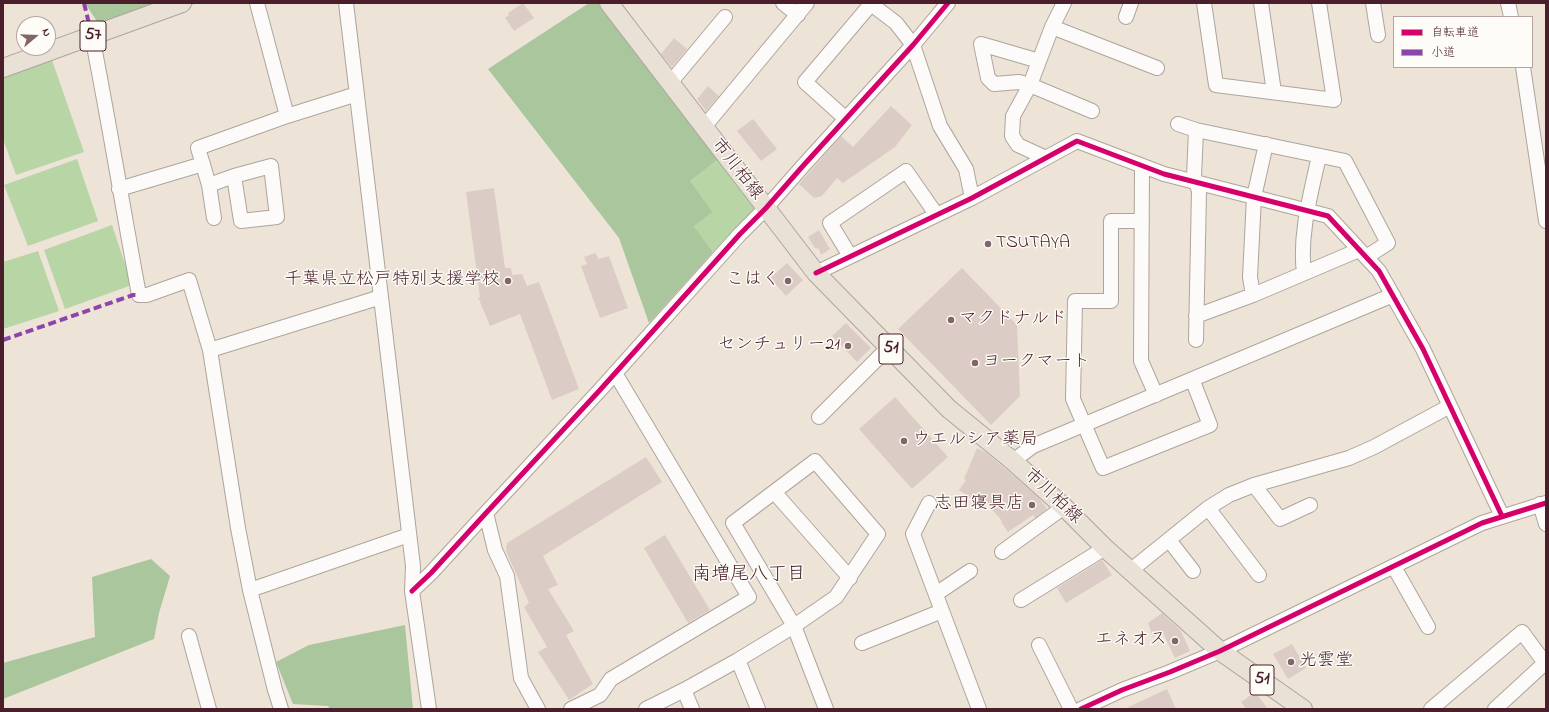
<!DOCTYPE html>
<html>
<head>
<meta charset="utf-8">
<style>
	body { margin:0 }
	#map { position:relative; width:1549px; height:712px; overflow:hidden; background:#ede4d7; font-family:"Indie Flower","Klee One",sans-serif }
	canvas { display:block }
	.frame { position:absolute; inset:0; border:4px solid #4a1f2b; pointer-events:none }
	.legend { position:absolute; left:1393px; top:16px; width:140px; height:52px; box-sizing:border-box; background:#fdfcf7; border:1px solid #b5a4a5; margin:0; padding:5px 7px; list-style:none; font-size:12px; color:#4a1f2b }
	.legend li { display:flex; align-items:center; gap:8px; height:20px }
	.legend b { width:20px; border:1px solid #b5a4a5 }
	.north { position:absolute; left:16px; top:16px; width:40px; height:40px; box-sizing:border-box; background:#fdfcf7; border:1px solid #b5a4a5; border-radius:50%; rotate:71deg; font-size:11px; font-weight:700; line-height:16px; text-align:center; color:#4a1f2b }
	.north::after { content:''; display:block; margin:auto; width:14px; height:18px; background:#836467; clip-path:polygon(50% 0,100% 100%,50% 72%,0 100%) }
</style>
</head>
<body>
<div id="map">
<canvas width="1549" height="712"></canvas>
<div class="frame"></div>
<ul class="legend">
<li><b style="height:5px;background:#d6006c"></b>自転車道</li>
<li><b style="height:5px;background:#8e44ad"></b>小道</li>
</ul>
<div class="north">N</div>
</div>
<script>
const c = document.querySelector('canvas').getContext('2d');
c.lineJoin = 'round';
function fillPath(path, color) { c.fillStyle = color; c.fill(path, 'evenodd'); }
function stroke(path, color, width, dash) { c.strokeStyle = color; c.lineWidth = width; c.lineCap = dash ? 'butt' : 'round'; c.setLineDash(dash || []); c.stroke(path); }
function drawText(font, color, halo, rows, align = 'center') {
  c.font = font + ' "Indie Flower","Klee One",sans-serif'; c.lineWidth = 3; c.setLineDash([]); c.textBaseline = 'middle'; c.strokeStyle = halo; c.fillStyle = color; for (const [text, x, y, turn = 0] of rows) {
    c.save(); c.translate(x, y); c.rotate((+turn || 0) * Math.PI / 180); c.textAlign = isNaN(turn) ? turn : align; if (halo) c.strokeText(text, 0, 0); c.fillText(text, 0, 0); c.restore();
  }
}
const green = new Path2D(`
	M 52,60 L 84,152 L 16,175 L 3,139 L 3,76 Z
	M 720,158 L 757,206 L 713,252 L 694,226 L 690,181 Z
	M 77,159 L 98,221 L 28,246 L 4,185 Z
	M 112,225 L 132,285 L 65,309 L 44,250 Z
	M 38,251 L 59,311 L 3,329 L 3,262 Z`);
const forest = new Path2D(`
	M 85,3 L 197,3 L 107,37 Z
	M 589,3 L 600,3 L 720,158 L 690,181 L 712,212 L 694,226 L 713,252 L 649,323 L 619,238 L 488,69 Z
	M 151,559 L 170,576 L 159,613 L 154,639 L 3,699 L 3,663 L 95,637 L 92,577 Z
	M 405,625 L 413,709 L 330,709 L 328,706 L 293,704 L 276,662 L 309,645 Z`);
const building = new Path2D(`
	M 523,3 L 534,18 L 514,31 L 505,18 L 509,15 L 508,13 Z
	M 674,38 L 687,49 L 672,67 L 661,54 Z
	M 708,86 L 719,96 L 706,111 L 697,99 Z
	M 891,106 L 912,125 L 895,147 L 843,183 L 837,178 L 822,196 L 814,198 L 799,184 L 841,136 L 853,147 Z
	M 753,119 L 777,149 L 761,161 L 737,131 Z
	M 494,188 L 505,268 L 511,268 L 512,275 L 522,274 L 527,286 L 539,282 L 579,389 L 552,400 L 520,314 L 490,326 L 478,297 L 480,297 L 466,192 Z
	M 819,230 L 830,249 L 821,255 L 819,249 L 815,248 L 808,237 Z
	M 595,253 L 599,259 L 609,256 L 628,308 L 600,318 L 581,266 L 587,264 L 584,257 Z
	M 787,263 L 803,280 L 786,296 L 770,278 Z
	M 962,268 L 1017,325 L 1020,396 L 991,425 L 898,329 Z
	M 846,323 L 871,348 L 857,362 L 832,336 Z
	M 895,397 L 948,457 L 912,489 L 859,429 Z
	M 977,448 L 985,452 L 1007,470 L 1039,498 L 1047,509 L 1035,518 L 1033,515 L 1008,532 L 1001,522 L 1002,521 L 980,496 L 976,502 L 959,490 L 966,480 L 964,479 Z
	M 646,457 L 662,482 L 543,556 L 558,585 L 548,589 L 574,631 L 566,635 L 593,684 L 569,700 L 538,652 L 547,647 L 524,607 L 529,603 L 506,551 L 507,543 Z
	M 665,535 L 710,610 L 688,623 L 644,548 Z
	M 1102,560 L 1112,575 L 1066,603 L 1057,588 Z
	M 1162,613 L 1181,631 L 1190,651 L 1175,658 L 1163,633 L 1153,637 L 1148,623 Z
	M 1292,644 L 1306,668 L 1288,679 L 1273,654 Z
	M 1167,689 L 1176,709 L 1124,709 Z
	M 1255,692 L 1268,709 L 1246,709 L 1241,702 Z`);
const minor = new Path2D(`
	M 257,3 L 287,116
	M 346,3 L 413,566 L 412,591 L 429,709
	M 783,3 L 798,15
	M 1204,3 L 1216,85 L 1334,100 L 1319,3
	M 1261,3 L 1274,92
	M 1373,3 L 1378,35
	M 1508,3 L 1511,17
	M 1126,17 L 1131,3
	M 1052,27 L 1157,68
	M 92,36 C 109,122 123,209 139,295 L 147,295 L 189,280 L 210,350 L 238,528 L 250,590 L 275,690 L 281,709
	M 1039,61 L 981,44 L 988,78 L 994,84 L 1019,82 L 1030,85 L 1092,111
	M 1523,67 L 1546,221
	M 670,83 L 725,17
	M 846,119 L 805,82 L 871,4 L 896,23 L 913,45 L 940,126 L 966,169 L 972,198
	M 1178,124 L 1196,130 L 1345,161 L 1388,243 L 1366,257
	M 704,127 L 807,3
	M 1046,158 L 1018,145 L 1012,136 L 1013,116 L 1030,85 L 1052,27 L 1064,3
	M 1142,166 L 1141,361 L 1156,395
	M 209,185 L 234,176 L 271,166 L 277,217 L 241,221 L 234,176
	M 119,189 L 203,164
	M 214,218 L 209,185 L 198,148 L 287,116 L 357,94
	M 1142,221 L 1111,221 L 1111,301 L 1075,301 L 1073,399 L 1103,468 L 1210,425 L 1192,379
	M 850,256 L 830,223 L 906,171 L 936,214
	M 816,273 L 972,198 L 1077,141 L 1164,174 L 1328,216 L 1379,271 L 1423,349 L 1502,516
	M 1304,273 C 1299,235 1311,193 1319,156
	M 1253,295 L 1250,277 L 1254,197 L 1266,144
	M 1196,316 L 1253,295 L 1359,250
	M 1196,340 L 1199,191 L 1194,177 L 1196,130
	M 210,350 L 381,297
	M 819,417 L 889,347
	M 1013,461 L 1033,446 L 1393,295
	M 1254,485 L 1280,519 L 1310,505
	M 775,493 L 850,578
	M 929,503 L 913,534 L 979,709
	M 1540,504 L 1546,524
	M 1208,508 L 1259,575
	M 486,513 L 495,550 L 507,576 L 521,678 L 538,709
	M 1169,540 L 1193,571
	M 1002,552 L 1064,507
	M 1394,567 L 1428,627
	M 1130,571 L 1208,508 L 1229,495 L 1254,485 L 1349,458 L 1374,447 L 1450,406
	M 250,590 L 409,535
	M 412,591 L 431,573 L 486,513 L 600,390 L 740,234 L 766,208 L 802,167 L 913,45 L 948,3
	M 936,594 L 970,571
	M 1021,600 L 1105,548
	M 189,636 L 209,709
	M 862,643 L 942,611
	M 1039,645 L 1071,709
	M 738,660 L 758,709
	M 684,690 L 692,709
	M 571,709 L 600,695 L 611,679 L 749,597 L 615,373
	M 646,709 L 684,690 L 738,660 L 794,626 L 836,597 L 878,534 L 815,461 L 733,523 L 794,626 L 826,709
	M 1081,709 L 1122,690 L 1170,672 L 1220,651 L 1482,523 L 1546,503
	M 1431,709 L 1522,632 L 1545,663 L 1495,709`);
const major = new Path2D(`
	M 609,3 L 816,273 L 949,409 L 1013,461 L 1064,507 L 1105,548 L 1220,651 L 1303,709
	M 3,68 L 182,3`);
const quiet = new Path2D(`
	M 84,3 L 92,36
	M 3,340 L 133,295 L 139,295`);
const cycleway = new Path2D(`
	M 816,273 L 972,198 L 1077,141 L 1164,174 L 1328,216 L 1379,271 L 1423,349 L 1502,516
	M 412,591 L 431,573 L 486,513 L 600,390 L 740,234 L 766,208 L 802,167 L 913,45 L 948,3
	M 1081,709 L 1122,690 L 1170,672 L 1220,651 L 1482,523 L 1546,503`);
const markers = [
	[988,244,4,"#836467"],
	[508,281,4,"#836467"],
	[788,281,4,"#836467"],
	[951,320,4,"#836467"],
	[848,346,4,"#836467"],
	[975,363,4,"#836467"],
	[904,441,4,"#836467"],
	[1032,505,4,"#836467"],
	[1175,641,4,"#836467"],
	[1291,662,4,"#836467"]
];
const shields = [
	[93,36,26],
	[891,349,24],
	[1262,680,24]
];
const shieldNames = [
	["57",93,36],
	["51",891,349],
	["51",1262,680]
];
const streetNames = [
	["市川柏線",736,170,52],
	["市川柏線",1052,497,43]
];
const poiNames = [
	["TSUTAYA",996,244],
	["千葉県立松戸特別支援学校",500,281,"right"],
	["こはく",780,281,"right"],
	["マクドナルド",959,320],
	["センチュリー21",840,346,"right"],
	["ヨークマート",983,363],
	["ウエルシア薬局",912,441],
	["志田寝具店",1024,505,"right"],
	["エネオス",1167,641,"right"],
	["光雲堂",1299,662]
];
const neighbourhoodNames = [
	["南増尾八丁目",749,576]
];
fillPath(green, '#b8d5a6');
fillPath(forest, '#a9c69d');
fillPath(building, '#dcccc6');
stroke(minor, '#aea49e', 16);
stroke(major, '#aea49e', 20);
stroke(minor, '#fcfbf9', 14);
stroke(major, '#e9e1d5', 18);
stroke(quiet, '#8e44ad', 4, [8, 4]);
stroke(cycleway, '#d6006c', 5);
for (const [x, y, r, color] of markers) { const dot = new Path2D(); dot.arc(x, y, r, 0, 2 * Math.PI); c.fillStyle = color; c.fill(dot); stroke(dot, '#fdfcf7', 1.5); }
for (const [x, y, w] of shields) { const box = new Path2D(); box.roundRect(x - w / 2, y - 15, w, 30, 3); c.fillStyle = '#fdfcf7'; c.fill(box); stroke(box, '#4a1f2b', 1); }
drawText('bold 17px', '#4a1f2b', null, shieldNames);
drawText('18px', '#4a1f2b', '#fdfcf7', streetNames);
drawText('18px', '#4a1f2b', '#fdfcf7', poiNames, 'left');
drawText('19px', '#4a1f2b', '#fdfcf7', neighbourhoodNames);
</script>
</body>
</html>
